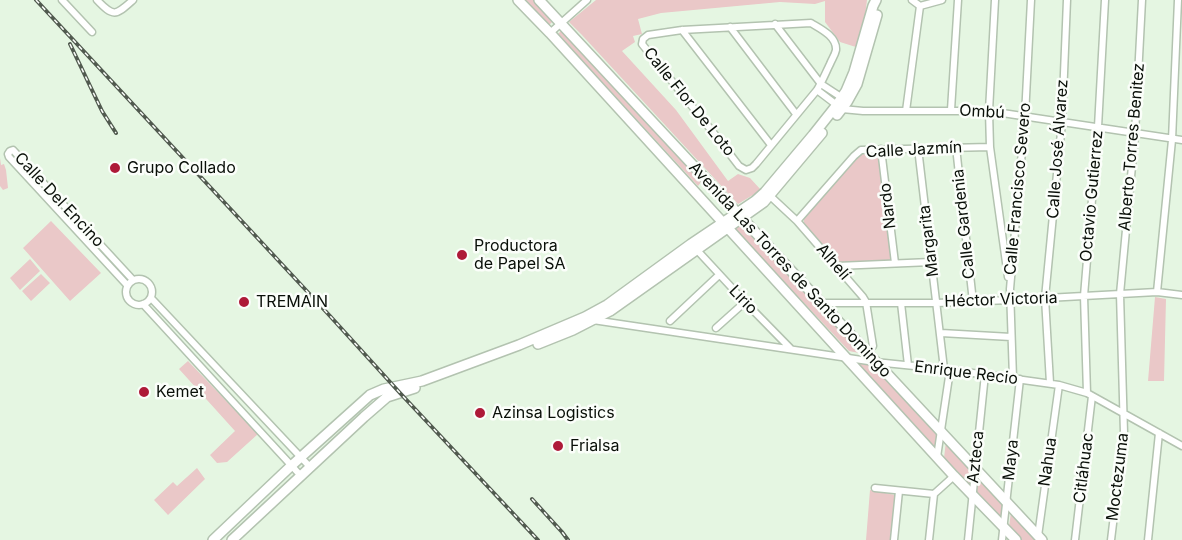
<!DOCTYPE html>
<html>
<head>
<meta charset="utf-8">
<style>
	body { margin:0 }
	canvas { display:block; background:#e5f6e2 }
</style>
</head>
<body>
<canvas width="1182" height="540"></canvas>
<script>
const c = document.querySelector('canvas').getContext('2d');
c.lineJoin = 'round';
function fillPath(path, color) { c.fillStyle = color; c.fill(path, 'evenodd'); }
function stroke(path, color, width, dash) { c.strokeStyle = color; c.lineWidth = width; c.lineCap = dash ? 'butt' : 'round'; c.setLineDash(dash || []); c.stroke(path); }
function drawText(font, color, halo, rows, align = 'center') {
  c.font = font + ' Inter,sans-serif'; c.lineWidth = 5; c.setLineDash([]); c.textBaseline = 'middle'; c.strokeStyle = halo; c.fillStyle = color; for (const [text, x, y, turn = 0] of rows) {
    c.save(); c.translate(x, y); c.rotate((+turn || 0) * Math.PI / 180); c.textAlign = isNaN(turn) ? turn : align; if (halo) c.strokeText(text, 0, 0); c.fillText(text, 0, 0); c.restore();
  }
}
const green = new Path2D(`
	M 526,0 L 536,0 L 554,20 L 549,25 Z
	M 596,0 L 867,0 L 865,16 L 859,48 L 840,42 L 825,22 L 825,1 L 815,4 L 780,2 L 661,13 L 638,19 L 642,34 L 633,36 L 635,42 L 622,51 L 676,110 L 728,181 L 738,174 L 750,178 L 761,190 L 738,204 L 581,34 L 569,22 Z
	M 562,30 L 702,181 L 698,186 L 558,34 Z
	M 878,151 L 893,258 L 890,261 L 840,262 L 837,261 L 804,225 L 804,219 L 860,153 Z
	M 0,158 L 1,165 L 4,164 L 6,170 L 8,188 L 3,190 L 0,186 Z
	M 51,221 L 101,273 L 70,301 L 23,248 Z
	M 744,221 L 859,353 L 849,351 L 734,228 Z
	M 30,259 L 40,271 L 20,290 L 10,278 Z
	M 41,274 L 50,283 L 31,301 L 22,291 Z
	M 1155,297 L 1166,299 L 1164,381 L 1148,381 Z
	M 188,361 L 258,434 L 227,462 L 217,463 L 210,455 L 235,431 L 179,369 Z
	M 855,361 L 875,365 L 941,434 L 938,451 Z
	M 946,441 L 972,470 L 971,486 L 944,458 Z
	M 197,468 L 205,479 L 168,515 L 154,500 L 173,482 L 177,486 Z
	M 977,475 L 1006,506 L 1004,523 L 977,493 Z
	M 870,490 L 895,495 L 890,540 L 866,540 Z
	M 1011,512 L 1036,538 L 1035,540 L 1021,540 L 1009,527 Z`);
const street = new Path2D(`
	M 62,0 L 92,32
	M 97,0 C 114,18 116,15 133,0
	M 912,0 L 920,6 L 942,0
	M 995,0 L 989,111 L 990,147 L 1008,277
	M 811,23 C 819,28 837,36 836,50 C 835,55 832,59 830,64 C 826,72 822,82 817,90 L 756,164 L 752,168 L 746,170 L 739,166 L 716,136 L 642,44 L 643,39 L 648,35 L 682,30 Z
	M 775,24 L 821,84 L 844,99
	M 730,27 L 796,114
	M 682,30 L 771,145
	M 550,33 L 587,0
	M 817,90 L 842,109 L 863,111 L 989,111 L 1182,140
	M 951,110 L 958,0
	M 906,111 L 920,6
	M 956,147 L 973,302
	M 918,148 L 944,369
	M 881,149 L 895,263
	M 768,194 L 797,221 L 863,297 L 866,302 L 873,346
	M 797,221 L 854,156 L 861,150 L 990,147
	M 696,249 L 745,302 L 791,349
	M 837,266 L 931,262
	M126 292a13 13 0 1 1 26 0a13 13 0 1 1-26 0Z
	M 127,285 L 9,157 L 8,154 L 10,151 L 13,150 L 133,280
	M 1157,292 L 1172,140 L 1178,0
	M 151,298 L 310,467
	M 820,303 L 937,303 L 1010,300 L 1157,292 L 1182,295
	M 901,303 L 908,365
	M 143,304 L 301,476
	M 593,320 L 875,362 L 944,369 L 1059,385 L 1087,393 L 1182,446
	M 670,321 L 719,275
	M 716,328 L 745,302
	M 941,333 L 1011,337
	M 1013,378 L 1010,289 L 1025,116 L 1031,0
	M 1050,383 L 1045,298 L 1062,122 L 1067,0
	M 1087,393 L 1084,296 L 1098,127 L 1105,0
	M 937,457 L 950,370
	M 875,488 L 934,494
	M 1038,536 L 1059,385
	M 894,540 L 899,491
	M 929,540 L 934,494 L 954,476
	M 968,540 L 985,374
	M 1002,540 L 1020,379
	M 1075,540 L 1092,396
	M 1111,540 L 1124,433 L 1120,294 L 1135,134 L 1142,0
	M 1148,540 L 1159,433`);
const secondary = new Path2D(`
	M 518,0 L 550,33 L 954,476 L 1016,540
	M 539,0 L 1042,540
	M 837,115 L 847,102 L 857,84 L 877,15
	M 538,344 L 573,330 L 610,311 L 764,202 L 822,133
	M 213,540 L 291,466 L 370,395 L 384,389 L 422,381 L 519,345 L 585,317 L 607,305 L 691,244 L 755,201 L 765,192 L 813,135 L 836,106 L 846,91 L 854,72 L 873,6 L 876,0
	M 232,540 L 364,417 L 387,397 L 415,388`);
const rail = new Path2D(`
	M 36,0 L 330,316 L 400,393 L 538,540
	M 70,44 L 102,111 L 116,133
	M 532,499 L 562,532 L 568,540`);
const markers = [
	[115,168,6,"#ae1a38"],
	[462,255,6,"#ae1a38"],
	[244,302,6,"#ae1a38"],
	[144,392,6,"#ae1a38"],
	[480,413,6,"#ae1a38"],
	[558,446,6,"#ae1a38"]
];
const streetNames = [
	["Calle Flor De Loto",689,102,51],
	["Ombú",982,112,3],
	["Alberto Torres Benitez",1132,147,-85],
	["Calle José Álvarez",1058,149,-86],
	["Calle Jazmín",914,150,-3],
	["Calle Francisco Severo",1018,189,-85],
	["Octavio Gutierrez",1092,196,-85],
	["Calle Del Encino",59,200,47],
	["Nardo",888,206,-97],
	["Calle Gardenia",964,224,-96],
	["Margarita",929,241,-97],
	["Alhelí",833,262,49],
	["Avenida Las Torres de Santo Domingo",790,270,47],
	["Lirio",743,300,46],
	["Héctor Victoria",1001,300,-2],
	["Enrique Recio",966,373,7],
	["Azteca",976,457,-84],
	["Maya",1011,460,-84],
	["Nahua",1048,462,-82],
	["Citláhuac",1084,468,-83],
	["Moctezuma",1118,477,-83]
];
const poiNames = [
	["Grupo Collado",127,168],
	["Productora",474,246],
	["de Papel SA",474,264],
	["TREMAIN",256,302],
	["Kemet",156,392],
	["Azinsa Logistics",492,413],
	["Frialsa",570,446]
];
fillPath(green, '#eac8c8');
stroke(street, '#b3c3b0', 9);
stroke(secondary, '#b3c3b0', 12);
stroke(street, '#fff', 6);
stroke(secondary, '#fff', 9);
stroke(rail, '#515a4f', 4);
stroke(rail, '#fbfefa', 1.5, [4.5]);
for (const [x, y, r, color] of markers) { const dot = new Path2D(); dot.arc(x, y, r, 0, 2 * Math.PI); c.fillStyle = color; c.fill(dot); stroke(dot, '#fbfefa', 2); }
drawText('16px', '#090f08', '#fbfefa', streetNames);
drawText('16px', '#090f08', '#fbfefa', poiNames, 'left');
</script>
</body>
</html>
